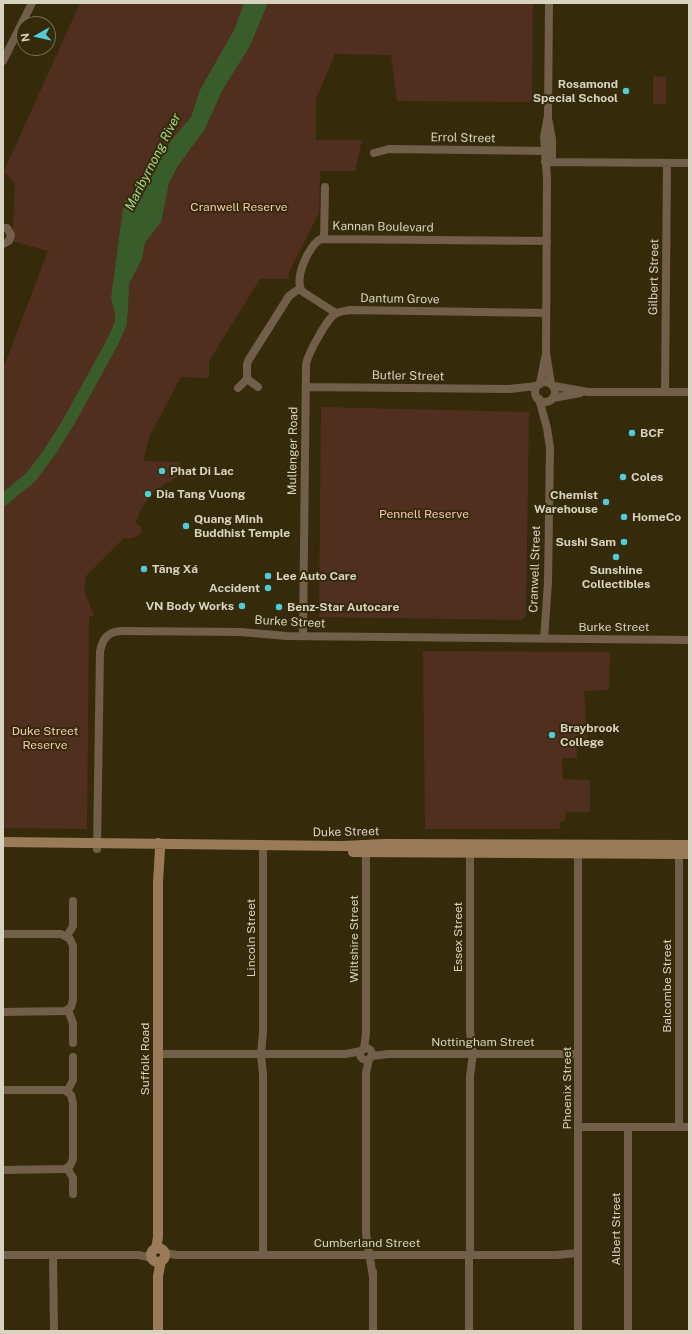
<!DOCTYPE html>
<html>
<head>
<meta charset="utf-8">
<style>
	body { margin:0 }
	#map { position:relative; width:692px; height:1334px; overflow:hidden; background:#352b0b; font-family:"Public Sans",sans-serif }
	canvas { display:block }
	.frame { position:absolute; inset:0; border:4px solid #d8d2c0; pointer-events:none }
	.north { position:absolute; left:16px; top:16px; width:40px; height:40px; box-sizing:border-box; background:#352b0b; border:1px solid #766e53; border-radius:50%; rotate:262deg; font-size:11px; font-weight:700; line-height:16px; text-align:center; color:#d8d2c0 }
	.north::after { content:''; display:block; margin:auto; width:14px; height:18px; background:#52cbd9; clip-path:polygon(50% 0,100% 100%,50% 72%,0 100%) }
</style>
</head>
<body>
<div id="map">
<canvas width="692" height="1334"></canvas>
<div class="frame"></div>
<div class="north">N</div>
</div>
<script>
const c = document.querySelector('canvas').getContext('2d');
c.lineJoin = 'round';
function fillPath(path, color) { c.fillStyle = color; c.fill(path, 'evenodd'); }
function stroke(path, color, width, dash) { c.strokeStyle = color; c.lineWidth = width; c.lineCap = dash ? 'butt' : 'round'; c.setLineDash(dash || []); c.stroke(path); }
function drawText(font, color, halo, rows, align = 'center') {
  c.font = font + ' "Public Sans",sans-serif'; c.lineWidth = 4; c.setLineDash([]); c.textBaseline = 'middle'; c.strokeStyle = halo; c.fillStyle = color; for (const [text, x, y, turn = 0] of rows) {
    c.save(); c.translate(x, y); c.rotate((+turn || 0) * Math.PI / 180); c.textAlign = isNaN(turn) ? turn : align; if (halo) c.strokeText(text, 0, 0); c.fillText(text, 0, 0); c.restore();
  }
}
const green = new Path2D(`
	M 80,3 L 253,3 L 122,265 L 128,313 L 129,284 L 142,259 L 145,243 L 157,227 L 169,183 L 178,166 L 205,129 L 222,91 L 250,46 L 268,3 L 533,3 L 532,102 L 397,101 L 391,55 L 335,54 L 316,99 L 316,140 L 362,140 L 355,171 L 320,171 L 319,213 L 288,274 L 289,279 L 260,279 L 209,361 L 209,378 L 181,377 L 150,435 L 143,461 L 180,462 L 180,476 C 158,485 143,500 135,523 L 141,526 L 141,533 L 133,538 L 124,538 L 86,576 L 84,590 L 94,616 L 89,616 L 87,829 L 3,828 L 3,369 L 48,251 L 12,241 L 15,184 L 4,171 Z
	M 653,76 L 666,77 L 666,104 L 653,104 Z
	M 321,407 L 529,412 L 526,616 L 521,620 L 319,617 Z
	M 423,651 L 610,652 L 609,690 L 584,691 L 587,738 L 576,739 L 577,758 L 562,758 L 563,779 L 590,780 L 590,812 L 566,812 L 565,821 L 559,822 L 560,829 L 425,829 Z`);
const water = new Path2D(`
	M 244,3 L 268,3 L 250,46 L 222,91 L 205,129 L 178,166 L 169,183 L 161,222 L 145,243 L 142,259 L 129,284 L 128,313 L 121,323 L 114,310 L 111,298 L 124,202 L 142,186 L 144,177 L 154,159 L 163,154 L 170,142 L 191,117 L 200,90 L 234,30 Z`);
const river = new Path2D(`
	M 3,500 L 31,477 L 49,453 L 68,423 L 111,345 L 121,323 L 121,307`);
const street = new Path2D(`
	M 549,3 L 548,116 L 544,137 L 547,178 L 546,353 L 551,384
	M 3,61 L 32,3
	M 548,118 L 552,139 L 552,156
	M 374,153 L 389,149 L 552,151
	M 545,162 L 689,163
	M 3,228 L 7,228 L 11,235 L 9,241 L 3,244
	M 324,239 L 325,187
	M 336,313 L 303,292 C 292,282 309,244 321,239 L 547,241
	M 247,379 L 247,365 L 248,361 L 289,296 L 299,289
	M535 392a10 10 0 1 1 20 0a10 10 0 1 1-20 0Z
	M 540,384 L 545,358
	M 554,386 L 588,392 L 689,392
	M 306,387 L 509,389 L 537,386
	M 238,388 L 247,379 L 258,387
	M 665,392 L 667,163
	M 553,398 L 580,393
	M 539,399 L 547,428 L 550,448 L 548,583 L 544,639
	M 303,636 L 306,365 C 307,355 327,319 335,314 C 340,311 345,311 350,310 L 546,313
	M 263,845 L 263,1032 L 261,1054 L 263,1075 L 263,1255
	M 578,847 L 578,1331
	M 679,848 L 679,1127
	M 97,849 L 100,652 C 102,638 109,631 123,631 L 241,632 L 286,636 L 689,640
	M 3,934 L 61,934 L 70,939 L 73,946 L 73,1000 L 71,1007 L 65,1011 L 3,1012
	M 67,936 L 73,926 L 73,901
	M 68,1010 L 73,1023 L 73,1043
	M360 1054a6 6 0 1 1 12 0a6 6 0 1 1-12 0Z
	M 364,1049 L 366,1034 L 366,846
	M 158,1054 L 346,1054 L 361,1051
	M 372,1056 L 388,1054 L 578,1054
	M 369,1059 L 366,1073 L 366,1234 L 373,1277
	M 3,1090 L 65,1090 L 71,1095 L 73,1103 L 73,1159 L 70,1166 L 65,1169 L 3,1170
	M 67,1092 L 73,1080 L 73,1057
	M 579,1127 L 689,1127
	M 628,1127 L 628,1331
	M 67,1168 L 73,1178 L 73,1194
	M 164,1253 L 177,1255 L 556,1255 L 578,1253
	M 3,1255 L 139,1255 L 152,1258
	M 53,1255 L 54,1331
	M 469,1255 L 469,1331
	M 470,1255 L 470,1076 L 473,1054 L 470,1031 L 470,847
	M 373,1331 L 373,1272`);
const secondary = new Path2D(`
	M 3,842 L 343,846 L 384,844 L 689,845
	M 353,852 L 689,854
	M151 1255a7 7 0 1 1 14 0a7 7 0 1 1-14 0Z
	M 156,1249 L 158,1237 L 158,882 L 160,849 L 158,843
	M 158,1331 L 158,1276 L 161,1261`);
const markers = [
	[626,91,4,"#52cbd9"],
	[632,433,4,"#52cbd9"],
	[162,471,4,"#52cbd9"],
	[623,477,4,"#52cbd9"],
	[148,494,4,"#52cbd9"],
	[606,502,4,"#52cbd9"],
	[624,517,4,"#52cbd9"],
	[186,526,4,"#52cbd9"],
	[624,542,4,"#52cbd9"],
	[616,557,4,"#52cbd9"],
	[144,569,4,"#52cbd9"],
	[268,576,4,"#52cbd9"],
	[268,588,4,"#52cbd9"],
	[242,606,4,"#52cbd9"],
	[279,607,4,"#52cbd9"],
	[552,735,4,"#52cbd9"]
];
const poiNames = [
	["Rosamond",618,84,"right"],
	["Special School",618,98,"right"],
	["BCF",640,433],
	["Phat Di Lac",170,471],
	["Coles",631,477],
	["Dia Tang Vuong",156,494],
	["Chemist",598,495,"right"],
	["Warehouse",598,509,"right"],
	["HomeCo",632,517],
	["Quang Minh",194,519],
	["Buddhist Temple",194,533],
	["Sushi Sam",616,542,"right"],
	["Tăng Xá",152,569],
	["Sunshine",616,570,"center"],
	["Collectibles",616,584,"center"],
	["Lee Auto Care",276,576],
	["Accident",260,588,"right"],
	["VN Body Works",234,606,"right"],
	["Benz-Star Autocare",287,607],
	["Braybrook",560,728],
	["College",560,742]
];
const streetNames = [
	["Errol Street",463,138,1],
	["Kannan Boulevard",383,227,1],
	["Gilbert Street",654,277,-89],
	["Dantum Grove",400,299,1],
	["Butler Street",408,376,1],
	["Mullenger Road",293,451,-89],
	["Cranwell Street",535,569,-88],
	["Burke Street",290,622,3],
	["Burke Street",614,627],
	["Duke Street",346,832,-1],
	["Essex Street",458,937,-90],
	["Lincoln Street",251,938,-90],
	["Wiltshire Street",354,939,-90],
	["Balcombe Street",667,986,-90],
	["Nottingham Street",483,1042],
	["Suffolk Road",145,1059,-90],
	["Phoenix Street",567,1088,-90],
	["Albert Street",616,1229,-90],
	["Cumberland Street",367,1243]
];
const parkNames = [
	["Cranwell Reserve",239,207],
	["Pennell Reserve",424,514],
	["Duke Street",45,731],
	["Reserve",45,745]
];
const waterNames = [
	["Maribyrnong River",153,162,-63]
];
fillPath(green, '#502f1f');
fillPath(water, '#395d2a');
stroke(river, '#395d2a', 12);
stroke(street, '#725f4a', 8);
stroke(secondary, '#997a59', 10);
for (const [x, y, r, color] of markers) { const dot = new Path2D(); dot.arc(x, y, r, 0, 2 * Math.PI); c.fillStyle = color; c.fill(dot); stroke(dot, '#352b0b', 1.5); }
drawText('bold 12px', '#d8d2c0', '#352b0b', poiNames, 'left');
drawText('12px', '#d8d2c0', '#352b0b', streetNames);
drawText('12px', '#fbc4ac', '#352b0b', parkNames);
drawText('italic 13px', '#a1d98c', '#352b0b', waterNames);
</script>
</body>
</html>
